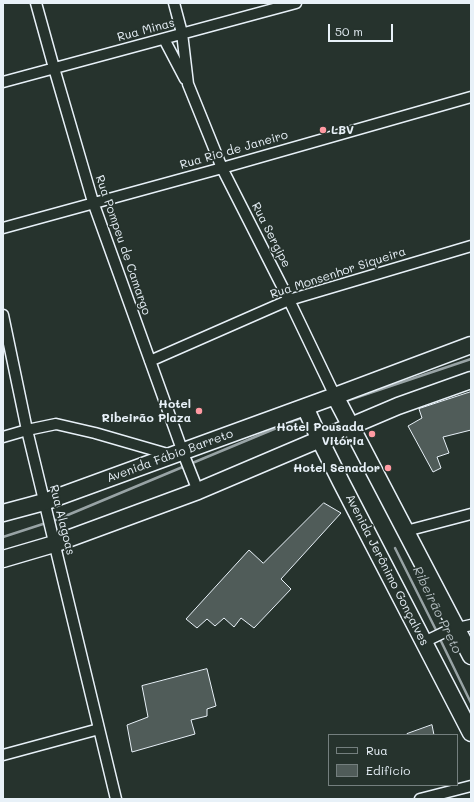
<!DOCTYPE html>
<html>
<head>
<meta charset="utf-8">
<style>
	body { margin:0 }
	#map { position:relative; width:474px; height:802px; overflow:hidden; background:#26332d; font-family:Mali,sans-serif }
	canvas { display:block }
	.frame { position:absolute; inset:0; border:4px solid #e8f1f8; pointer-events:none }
	.legend { position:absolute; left:328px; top:734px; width:130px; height:52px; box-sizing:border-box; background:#26332d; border:1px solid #747f7e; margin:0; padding:5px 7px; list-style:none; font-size:12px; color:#e8f1f8 }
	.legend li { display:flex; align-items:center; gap:8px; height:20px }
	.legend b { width:20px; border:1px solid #747f7e }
	.scale { position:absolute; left:328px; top:24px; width:65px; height:18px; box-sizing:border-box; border:2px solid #e8f1f8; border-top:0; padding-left:5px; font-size:12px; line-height:14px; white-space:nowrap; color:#e8f1f8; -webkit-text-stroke:3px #26332d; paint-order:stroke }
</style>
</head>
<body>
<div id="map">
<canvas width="474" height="802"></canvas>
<div class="frame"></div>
<ul class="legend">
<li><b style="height:5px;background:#26332d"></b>Rua</li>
<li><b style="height:11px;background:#505c59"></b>Edifício</li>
</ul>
<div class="scale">50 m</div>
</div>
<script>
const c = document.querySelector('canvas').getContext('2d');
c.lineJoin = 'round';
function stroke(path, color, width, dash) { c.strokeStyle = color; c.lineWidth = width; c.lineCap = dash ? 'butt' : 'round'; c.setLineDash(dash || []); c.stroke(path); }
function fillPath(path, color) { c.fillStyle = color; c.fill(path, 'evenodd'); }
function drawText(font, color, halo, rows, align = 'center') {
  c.font = font + ' Mali,sans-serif'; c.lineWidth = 3.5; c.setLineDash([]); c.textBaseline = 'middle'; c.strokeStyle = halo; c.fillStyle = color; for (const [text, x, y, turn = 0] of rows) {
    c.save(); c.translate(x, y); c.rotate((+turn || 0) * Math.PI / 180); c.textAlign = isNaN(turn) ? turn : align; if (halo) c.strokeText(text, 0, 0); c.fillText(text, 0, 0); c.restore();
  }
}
const stream = new Path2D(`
	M 343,402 L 471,359
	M 190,464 L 303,417
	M 51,522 L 185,466
	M 3,537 L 46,523
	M 395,548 L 437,632
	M 439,637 L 471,703`);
const building = new Path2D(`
	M 471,392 L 471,430 L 443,437 L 449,453 L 437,457 L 441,468 L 433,472 L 408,426 L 422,418 L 419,409 Z
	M 324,503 L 341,513 L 281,579 L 291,589 L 254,628 L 241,618 L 234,627 L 224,618 L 215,626 L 207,619 L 197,628 L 186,619 L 249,550 L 263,563 Z
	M 207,669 L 216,706 L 207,709 L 207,716 L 191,720 L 195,734 L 132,752 L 127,725 L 148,717 L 142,686 Z
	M 432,725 L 434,735 L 407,735 L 407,734 Z`);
const street = new Path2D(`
	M 36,3 L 54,68 L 93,202 L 185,458 L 198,491
	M 174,3 L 182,33 L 188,84 L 222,168 L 289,300 L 335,396
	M 164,39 L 185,79
	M 3,82 L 296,3
	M 3,228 L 222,168 L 471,97
	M 3,315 L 27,430 L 116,799
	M 150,361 L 289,300 L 471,246
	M 3,437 L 27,430 L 56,424 L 95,433 L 171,455
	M 406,531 L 471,514
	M 424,642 L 449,630 L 471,625
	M 3,755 L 99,729
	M 420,799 L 471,786`);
const primary = new Path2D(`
	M 335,396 L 471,656
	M 305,407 L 320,440 L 341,482 L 471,733
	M 3,513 L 44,502 L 335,396 L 471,345
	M 3,559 L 54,544 L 198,491 L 398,406 L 471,380`);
const markers = [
	[323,130,4,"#ff9aa2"],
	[199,411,4,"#ff9aa2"],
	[372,434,4,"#ff9aa2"],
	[388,468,4,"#ff9aa2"]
];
const streetNames = [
	["Rua Minas",146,30,-15],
	["Rua Rio de Janeiro",234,150,-16],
	["Rua Sergipe",271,235,63],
	["Rua Pompeu de Camargo",123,245,71],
	["Rua Monsenhor Siqueira",338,273,-18],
	["Avenida Fábio Barreto",170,456,-20],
	["Rua Alagoas",62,520,76],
	["Avenida Jerônimo Gonçalves",387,570,63]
];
const poiNames = [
	["LBV",331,130,"left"],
	["Hotel",191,404],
	["Ribeirão Plaza",191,418],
	["Hotel Pousada",364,427],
	["Vitória",364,441],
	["Hotel Senador",380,468]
];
const waterNames = [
	["Ribeirão Preto",437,610,64]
];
stroke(stream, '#98a3a5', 2.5);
fillPath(building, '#505c59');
stroke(building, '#e8f1f8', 1);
stroke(street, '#e8f1f8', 13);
stroke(primary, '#e8f1f8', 19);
stroke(street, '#26332d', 10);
stroke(primary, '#26332d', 16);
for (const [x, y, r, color] of markers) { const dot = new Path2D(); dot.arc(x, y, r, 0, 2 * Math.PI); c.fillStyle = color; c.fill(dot); stroke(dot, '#26332d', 1.5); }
drawText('12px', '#e8f1f8', '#26332d', streetNames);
drawText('bold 12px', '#e8f1f8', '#26332d', poiNames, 'right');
drawText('italic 13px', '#b3bdc0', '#26332d', waterNames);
</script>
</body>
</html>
